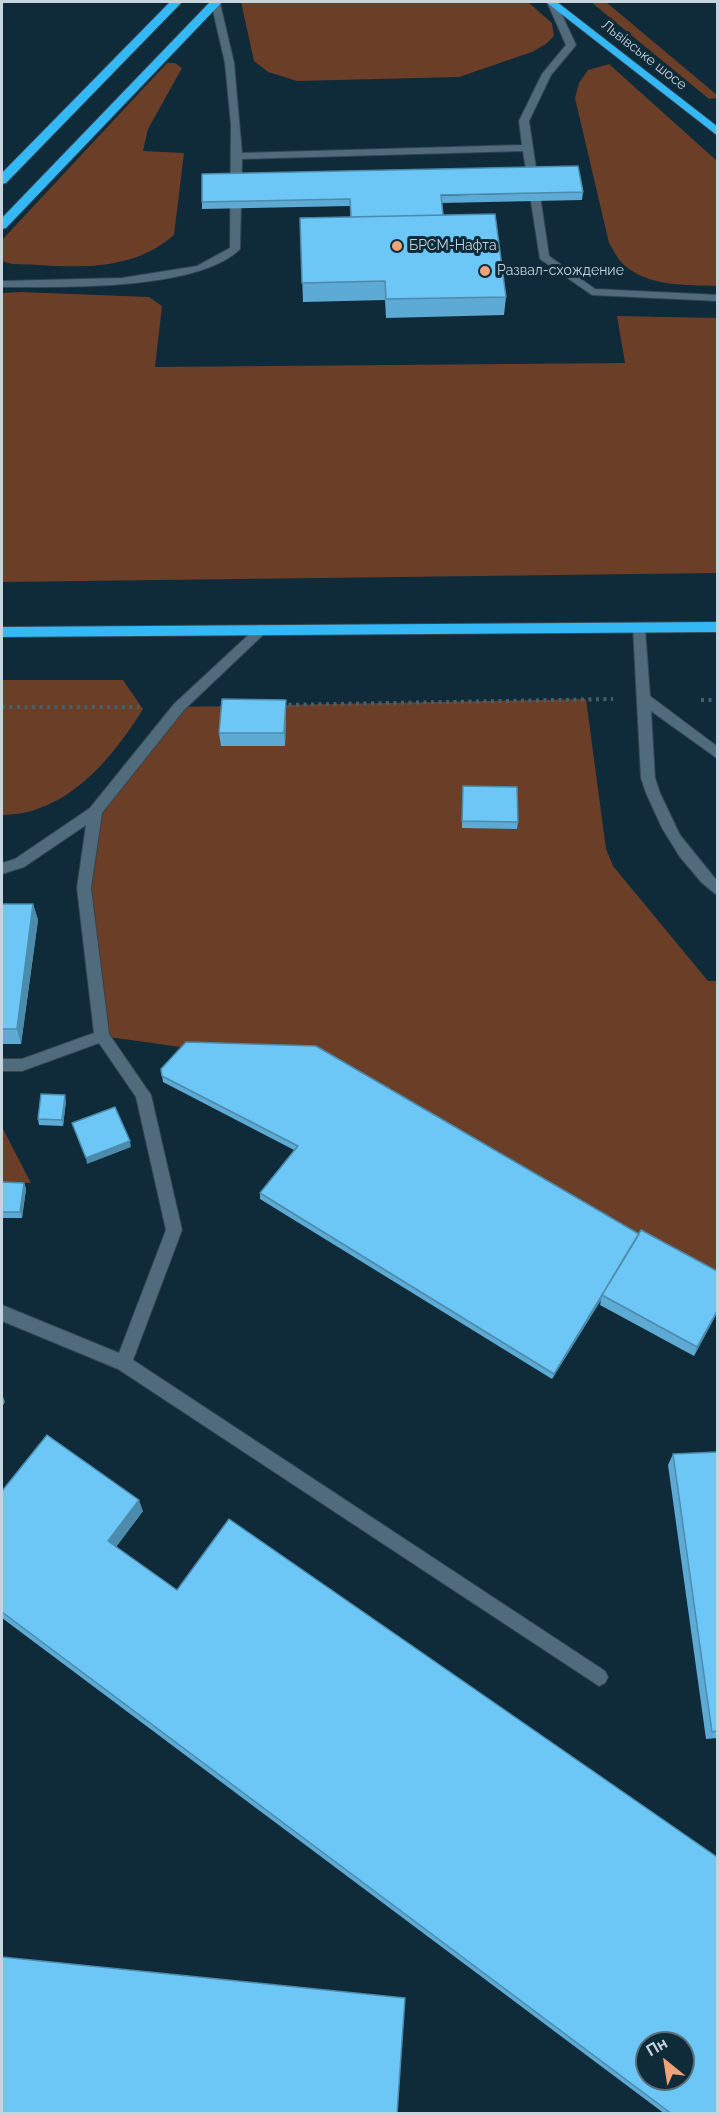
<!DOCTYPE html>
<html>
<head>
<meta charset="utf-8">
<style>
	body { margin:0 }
	#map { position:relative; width:719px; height:2115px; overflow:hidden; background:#0f2a38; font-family:Raleway,sans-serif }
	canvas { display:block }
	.frame { position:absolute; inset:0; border:3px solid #c5d4dd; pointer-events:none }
	.north { position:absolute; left:635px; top:2031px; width:60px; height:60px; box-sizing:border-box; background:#0f2a38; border:2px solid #586e7a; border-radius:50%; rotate:330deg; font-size:16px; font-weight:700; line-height:24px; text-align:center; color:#c5d4dd }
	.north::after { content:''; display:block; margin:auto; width:21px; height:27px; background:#f0a279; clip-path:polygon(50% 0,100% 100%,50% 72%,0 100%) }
</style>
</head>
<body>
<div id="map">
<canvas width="719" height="2115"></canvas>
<div class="frame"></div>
<div class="north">Пн</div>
</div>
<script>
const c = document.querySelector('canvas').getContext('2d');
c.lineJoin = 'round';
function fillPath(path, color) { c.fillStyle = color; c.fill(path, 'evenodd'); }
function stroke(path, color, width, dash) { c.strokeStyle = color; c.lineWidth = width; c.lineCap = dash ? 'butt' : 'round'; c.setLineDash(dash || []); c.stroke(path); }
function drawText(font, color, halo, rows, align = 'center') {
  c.font = font + ' Raleway,sans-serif'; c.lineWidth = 6; c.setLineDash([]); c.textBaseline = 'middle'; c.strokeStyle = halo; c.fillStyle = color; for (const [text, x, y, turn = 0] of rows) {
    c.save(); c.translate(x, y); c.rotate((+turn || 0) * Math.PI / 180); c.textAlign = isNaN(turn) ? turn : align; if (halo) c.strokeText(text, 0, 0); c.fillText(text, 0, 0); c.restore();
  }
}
const green = new Path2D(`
	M 241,2 L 528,2 L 552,23 L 554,36 L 546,44 L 532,52 L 459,77 L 297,81 L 268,72 L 254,61 Z
	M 591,2 L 606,2 L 717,95 L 717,98 L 709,99 Z
	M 167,63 L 175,63 L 182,68 L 148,129 L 143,151 L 184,153 L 174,235 C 135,269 86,268 38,265 C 27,264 12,266 2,261 L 2,240 Z
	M 609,64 L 717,161 L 717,286 C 686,285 646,287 622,263 C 617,258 613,249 609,243 L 575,98 L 579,83 L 588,70 Z
	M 21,292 L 149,297 L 162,306 L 155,367 L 625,363 L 617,316 L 717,318 L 717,573 L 2,582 L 2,293 Z
	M 2,680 L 123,680 L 143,709 C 112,759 66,815 2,815 Z
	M 586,699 L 606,849 L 613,866 L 708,981 L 717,981 L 717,1283 L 187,1048 L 102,1036 L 84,888 L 95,812 L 179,707 Z
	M 2,1127 L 31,1183 L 2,1182 Z`);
const path = new Path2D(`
	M 701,700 L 718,700
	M 281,705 L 613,699
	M 2,707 L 139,707`);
const minor = new Path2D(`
	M 211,2 L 220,3 L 234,63 L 242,153 L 522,145 L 519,121 L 542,74 L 566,45 L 547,2 L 556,2 L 576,45 L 551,75 L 529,121 L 549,256 L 595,289 L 718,295 L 718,301 L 592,295 L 540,259 L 523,151 L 242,159 L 240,249 C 198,291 60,287 2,287 L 2,281 L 122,278 L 197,266 L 230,248 L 231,125 L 225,63 Z
	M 639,623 L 645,628 L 650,696 L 718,747 L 718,759 L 651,711 L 655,778 L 660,793 L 680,835 L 718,882 L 718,896 L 702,883 L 680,857 L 662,828 L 646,793 L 641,778 L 633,628 Z
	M 261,625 L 265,627 L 265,633 L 184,710 L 102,813 L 91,888 L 109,1034 L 151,1095 L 182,1230 L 133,1360 L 605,1671 L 608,1677 L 605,1683 L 599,1686 L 118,1369 L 2,1321 L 2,1305 L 119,1353 L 166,1230 L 136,1097 L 99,1043 L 22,1071 L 2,1071 L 2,1059 L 22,1059 L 94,1033 L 77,888 L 86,825 L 24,867 L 2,874 L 2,863 L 15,859 L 90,808 L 174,704 L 257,627 Z`);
const highway = new Path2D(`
	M 170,2 L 182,2 L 6,183 L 2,184 L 2,173 Z
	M 210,2 L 222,2 L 6,228 L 2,229 L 2,218 Z
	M 546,2 L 557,2 L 718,127 L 718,136 Z
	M 718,622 L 718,632 L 2,637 L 2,627 Z`);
const wall = new Path2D(`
	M 583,192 L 582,200 L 442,203 L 443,215 L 506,297 L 504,315 L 386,318 L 385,300 L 303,302 L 300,218 L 350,217 L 350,206 L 202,209 L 202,202 Z
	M 286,700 L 286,714 L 285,746 L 221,746 L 219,733 Z
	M 463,786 L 518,822 L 517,829 L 462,828 Z
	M 2,904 L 33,904 L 38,920 L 21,1044 L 2,1044 Z
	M 161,1069 L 717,1313 L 694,1356 L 600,1305 L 601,1300 L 552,1379 L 260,1199 L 260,1193 L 294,1150 L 163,1082 Z
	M 66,1101 L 63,1126 L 39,1125 L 38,1119 Z
	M 2,1182 L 24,1183 L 26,1189 L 22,1218 L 2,1218 Z
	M 717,1452 L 717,1738 L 706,1739 L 668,1465 L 673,1454 Z
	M 2,1491 L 143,1511 L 116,1547 L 717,2114 L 665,2114 L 2,1618 Z`);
const shadedWall = new Path2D(`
	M 286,700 L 286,714 L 285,746 L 284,733 Z
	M 33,904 L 38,920 L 21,1044 L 17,1029 Z
	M 65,1095 L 66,1101 L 63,1126 L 62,1120 Z
	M 130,1141 L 131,1147 L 87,1164 L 86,1158 Z
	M 24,1183 L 26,1189 L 22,1218 L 20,1212 Z
	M 602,1295 L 601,1300 L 552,1379 L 554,1374 Z
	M 717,1311 L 717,1313 L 694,1356 L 697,1347 Z
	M 2,1394 L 5,1402 L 2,1407 Z
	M 139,1500 L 143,1511 L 112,1552 L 108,1541 Z`);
const building = new Path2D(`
	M 578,166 L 583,192 L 441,195 L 443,215 L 351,217 L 350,199 L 202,202 L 202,174 Z
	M 495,214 L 506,297 L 386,299 L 385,281 L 302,283 L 300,218 Z
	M 222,699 L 286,700 L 284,733 L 219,733 Z
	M 463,786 L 517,787 L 518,822 L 462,821 Z
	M 2,904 L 33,904 L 17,1029 L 2,1029 Z
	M 186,1042 L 316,1046 L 639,1234 L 554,1374 L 260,1193 L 298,1146 L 162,1076 L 161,1069 Z
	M 41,1094 L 65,1095 L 62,1120 L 38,1119 Z
	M 115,1107 L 130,1141 L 86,1158 L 72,1123 Z
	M 2,1182 L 24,1183 L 20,1212 L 2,1212 Z
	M 641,1230 L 717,1271 L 717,1311 L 697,1347 L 602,1295 Z
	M 47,1435 L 139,1500 L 108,1541 L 177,1590 L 229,1519 L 717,1857 L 717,2114 L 672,2114 L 2,1612 L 2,1491 ZM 647,2043 L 683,2043 L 683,2079 L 647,2079 Z
	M 717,1452 L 717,1731 L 712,1732 L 673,1454 Z
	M 2,1957 L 405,1998 L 397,2114 L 2,2114 Z`);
const markers = [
	[397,246,6,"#f0a279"],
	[485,271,6,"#f0a279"]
];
const farStreetnames = [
	["Львівське шосе",644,55,38]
];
const farPoinames = [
	["БРСМ-Нафта",409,246],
	["Развал-схождение",497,271]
];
fillPath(green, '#6a3e27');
stroke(minor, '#334450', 2);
stroke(highway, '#334450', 2);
stroke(path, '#475f6b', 4, [3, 4.5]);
fillPath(minor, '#506b7b');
fillPath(highway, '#34b8f6');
fillPath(wall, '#5daad4');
fillPath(shadedWall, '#4c8bac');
fillPath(building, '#6cc6f6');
stroke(building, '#4c8bac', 1.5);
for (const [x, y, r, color] of markers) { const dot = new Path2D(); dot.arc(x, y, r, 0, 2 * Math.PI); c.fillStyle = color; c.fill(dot); stroke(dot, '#0f2a38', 2); }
drawText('14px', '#c5d4dd', '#0f2a38', farStreetnames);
drawText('14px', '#c5d4dd', '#0f2a38', farPoinames, 'left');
</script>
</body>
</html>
